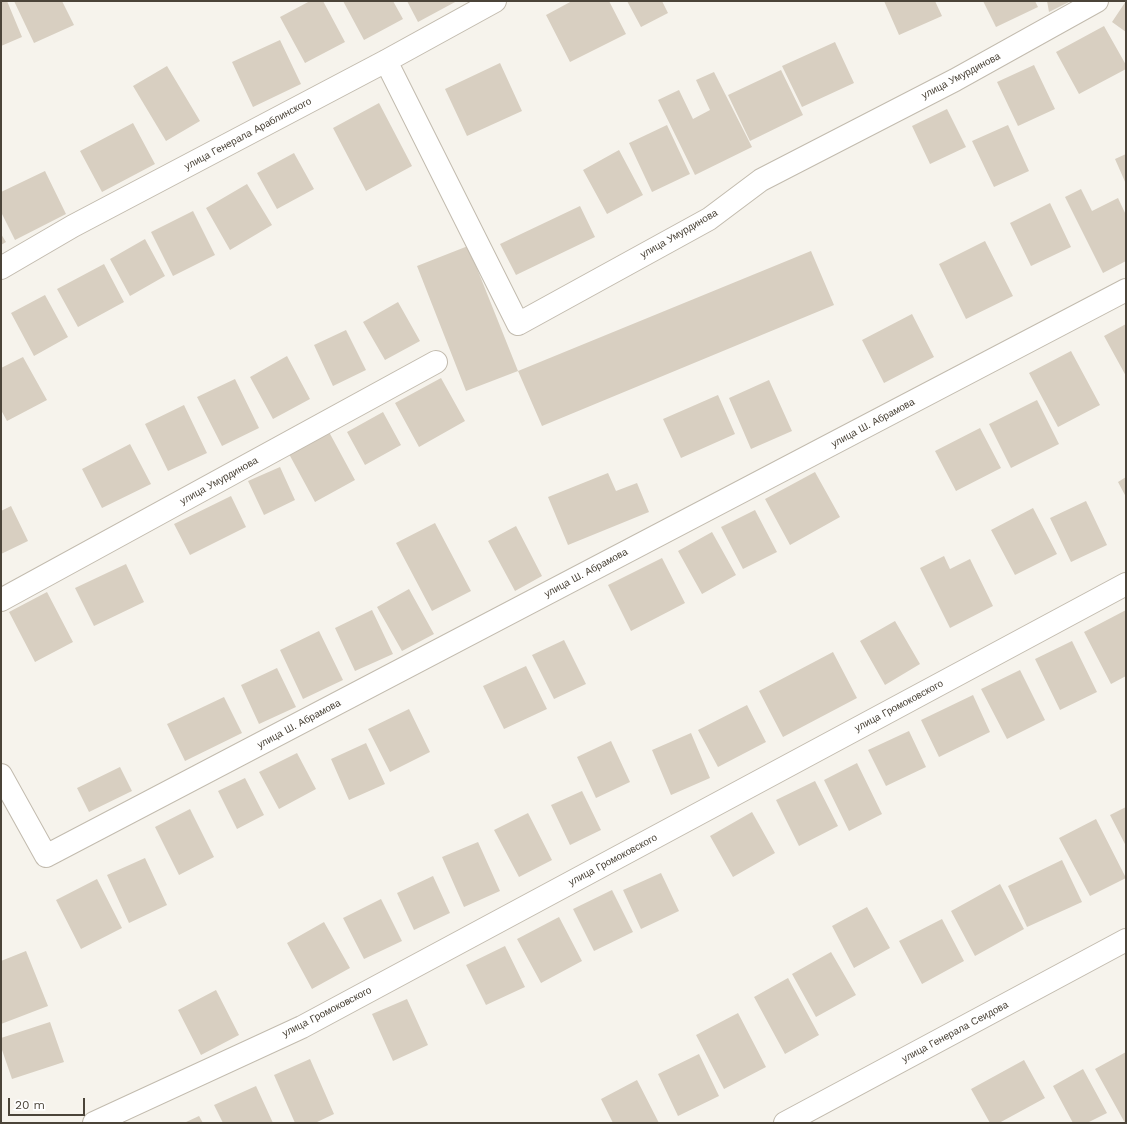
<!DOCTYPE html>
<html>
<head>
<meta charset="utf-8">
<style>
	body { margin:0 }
	#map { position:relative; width:1127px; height:1124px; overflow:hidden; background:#f6f3ec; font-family:"Work Sans",sans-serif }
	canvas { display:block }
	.frame { position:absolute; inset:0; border:2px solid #4b4439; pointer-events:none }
	.scale { position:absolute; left:8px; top:1098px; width:77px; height:18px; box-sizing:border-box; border:2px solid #4b4439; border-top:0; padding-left:5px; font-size:12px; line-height:14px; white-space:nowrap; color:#4b4439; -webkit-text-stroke:3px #fff; paint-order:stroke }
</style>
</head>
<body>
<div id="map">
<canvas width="1127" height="1124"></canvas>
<div class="frame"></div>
<div class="scale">20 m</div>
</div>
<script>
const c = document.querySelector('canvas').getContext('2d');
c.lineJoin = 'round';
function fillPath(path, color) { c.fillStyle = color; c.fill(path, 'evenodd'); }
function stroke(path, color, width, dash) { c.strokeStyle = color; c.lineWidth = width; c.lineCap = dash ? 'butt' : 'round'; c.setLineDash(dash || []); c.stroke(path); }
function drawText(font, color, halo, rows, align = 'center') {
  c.font = font + ' "Work Sans",sans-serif'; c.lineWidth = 3.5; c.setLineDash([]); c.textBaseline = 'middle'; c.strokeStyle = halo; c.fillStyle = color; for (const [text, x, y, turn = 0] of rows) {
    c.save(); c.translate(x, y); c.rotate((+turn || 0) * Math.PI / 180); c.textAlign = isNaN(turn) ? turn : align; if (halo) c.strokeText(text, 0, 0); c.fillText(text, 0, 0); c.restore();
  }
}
const building = new Path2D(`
	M 1,1 L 7,1 L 22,37 L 1,46 Z
	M 14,1 L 62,1 L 74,25 L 34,43 Z
	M 310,1 L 323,1 L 345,42 L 305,63 L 280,17 Z
	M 343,1 L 393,1 L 403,19 L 364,40 Z
	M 407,1 L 457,1 L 418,22 Z
	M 572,1 L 609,1 L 626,34 L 570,62 L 546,15 Z
	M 627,1 L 662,1 L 668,13 L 641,27 Z
	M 884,1 L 935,1 L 942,16 L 899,35 Z
	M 983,1 L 1035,1 L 1038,7 L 996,27 Z
	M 1047,1 L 1071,1 L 1049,12 Z
	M 1126,1 L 1126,32 L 1112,22 Z
	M 1104,26 L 1126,65 L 1126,69 L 1079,94 L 1056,52 Z
	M 280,40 L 301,84 L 253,107 L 232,62 Z
	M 835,42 L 854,83 L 802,107 L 782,66 Z
	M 500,63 L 522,111 L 467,136 L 445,89 Z
	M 1034,65 L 1055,109 L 1018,126 L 997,82 Z
	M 167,66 L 200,121 L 166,141 L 133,86 Z
	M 781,70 L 803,115 L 750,141 L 728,95 Z
	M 714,72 L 752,147 L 695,175 L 658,100 L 679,90 L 693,119 L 710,110 L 696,80 Z
	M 379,103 L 412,166 L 366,191 L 333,128 Z
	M 947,109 L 966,147 L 930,164 L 912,126 Z
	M 133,123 L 155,164 L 102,192 L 80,151 Z
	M 667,125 L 690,174 L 652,192 L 629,143 Z
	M 1008,125 L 1029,171 L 994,187 L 972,141 Z
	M 619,150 L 643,195 L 607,214 L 583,170 Z
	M 294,153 L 314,189 L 277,209 L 257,173 Z
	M 1126,154 L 1126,184 L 1115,159 Z
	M 45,171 L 66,214 L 15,240 L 1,212 L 1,192 Z
	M 247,184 L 272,225 L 230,250 L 206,208 Z
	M 1081,189 L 1092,211 L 1118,198 L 1126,215 L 1126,261 L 1103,273 L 1065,197 Z
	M 1050,203 L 1071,247 L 1031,266 L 1010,223 Z
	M 580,206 L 595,237 L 516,275 L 500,244 Z
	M 193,211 L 215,255 L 173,276 L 151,232 Z
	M 1,234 L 6,242 L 1,245 Z
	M 145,239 L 165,276 L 130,296 L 110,259 Z
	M 985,241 L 1013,296 L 966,319 L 939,264 Z
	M 468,246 L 518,371 L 466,391 L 417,266 Z
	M 811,251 L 834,305 L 542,426 L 518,371 Z
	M 104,264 L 124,302 L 78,327 L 57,289 Z
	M 45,295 L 68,337 L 34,356 L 11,313 Z
	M 398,302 L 420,341 L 385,360 L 363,322 Z
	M 912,314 L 934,357 L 884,383 L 862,340 Z
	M 1126,324 L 1126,376 L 1104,336 Z
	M 346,330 L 366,370 L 333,386 L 314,345 Z
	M 1071,351 L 1100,405 L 1058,427 L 1029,373 Z
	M 287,356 L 310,399 L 273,419 L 250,377 Z
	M 23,357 L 47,400 L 7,421 L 1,410 L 1,368 Z
	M 441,378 L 465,421 L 419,447 L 395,403 Z
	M 235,379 L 259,428 L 222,446 L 197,397 Z
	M 769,380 L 792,431 L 751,449 L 729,398 Z
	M 718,395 L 735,434 L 681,458 L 663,419 Z
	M 1037,400 L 1059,444 L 1011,468 L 989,424 Z
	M 184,405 L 207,453 L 168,471 L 145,424 Z
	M 383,412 L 401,445 L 365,465 L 347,432 Z
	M 980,428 L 1001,468 L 956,491 L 935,451 Z
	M 329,432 L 355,480 L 315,502 L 289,454 Z
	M 130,444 L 151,484 L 102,508 L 82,469 Z
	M 280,467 L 295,500 L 264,515 L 248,481 Z
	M 815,472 L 840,517 L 790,545 L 765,499 Z
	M 608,473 L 616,491 L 637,483 L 649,512 L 568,545 L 548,497 Z
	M 1126,477 L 1126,497 L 1118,482 Z
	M 231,496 L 246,527 L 190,555 L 174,524 Z
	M 1086,501 L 1107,545 L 1071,562 L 1050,518 Z
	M 11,506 L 28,541 L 1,554 L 1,511 Z
	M 1033,508 L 1057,554 L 1015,575 L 991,530 Z
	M 755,510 L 777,552 L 743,569 L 721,527 Z
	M 435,523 L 471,591 L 432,611 L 396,543 Z
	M 516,526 L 542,576 L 515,591 L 488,541 Z
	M 712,532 L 736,575 L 702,594 L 678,551 Z
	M 944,556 L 950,569 L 970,559 L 993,606 L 950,628 L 920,568 Z
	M 662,558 L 685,603 L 631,631 L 608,585 Z
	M 126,564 L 144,602 L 94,626 L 75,588 Z
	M 409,589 L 434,634 L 402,651 L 377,607 Z
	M 47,592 L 73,642 L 35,662 L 9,612 Z
	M 372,610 L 393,654 L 355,671 L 335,628 Z
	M 1126,610 L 1126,676 L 1111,684 L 1084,632 Z
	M 895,621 L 920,664 L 885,685 L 860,641 Z
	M 319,631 L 343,680 L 303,699 L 280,650 Z
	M 564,640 L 586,684 L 554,699 L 532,655 Z
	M 1072,641 L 1097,692 L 1060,710 L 1035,659 Z
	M 833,652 L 857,698 L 783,737 L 759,691 Z
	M 526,666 L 547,709 L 504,729 L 483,686 Z
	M 277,668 L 296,707 L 259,724 L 241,685 Z
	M 1020,670 L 1045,720 L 1007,739 L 981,689 Z
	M 973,695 L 990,732 L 939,757 L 921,720 Z
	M 224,697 L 242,733 L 185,761 L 167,724 Z
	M 747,705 L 766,742 L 718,767 L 698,730 Z
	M 409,709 L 430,752 L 390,772 L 368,729 Z
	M 909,731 L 926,767 L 886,786 L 868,750 Z
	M 691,733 L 710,778 L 671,795 L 652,750 Z
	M 611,741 L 630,782 L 596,798 L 577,757 Z
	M 366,743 L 385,784 L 349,800 L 331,759 Z
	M 297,753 L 316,789 L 279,809 L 259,772 Z
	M 857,763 L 882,814 L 849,831 L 824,780 Z
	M 120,767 L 132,791 L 89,812 L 77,788 Z
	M 245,778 L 264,815 L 237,829 L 218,791 Z
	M 815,781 L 838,826 L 799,846 L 776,800 Z
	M 582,791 L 601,830 L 570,845 L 551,805 Z
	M 1126,807 L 1126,846 L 1110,815 Z
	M 190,809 L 214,857 L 179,875 L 155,827 Z
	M 752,812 L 775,853 L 733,877 L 710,836 Z
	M 528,813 L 552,860 L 519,877 L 494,830 Z
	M 1096,819 L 1126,878 L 1090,896 L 1059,838 Z
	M 478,842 L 500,891 L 464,907 L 442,857 Z
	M 145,858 L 167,905 L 129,923 L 107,875 Z
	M 1062,860 L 1082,902 L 1027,927 L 1008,886 Z
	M 661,873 L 679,911 L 641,929 L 623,890 Z
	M 433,876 L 450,913 L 414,930 L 397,893 Z
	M 97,879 L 122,928 L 81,949 L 56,900 Z
	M 1000,884 L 1024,929 L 975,956 L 951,911 Z
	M 612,890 L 633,932 L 594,951 L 573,909 Z
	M 381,899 L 402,941 L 364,959 L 343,918 Z
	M 867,907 L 890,948 L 854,968 L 832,926 Z
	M 559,917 L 582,961 L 541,983 L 517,939 Z
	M 942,919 L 964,961 L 922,984 L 899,941 Z
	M 324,922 L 350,968 L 312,989 L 287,943 Z
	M 505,946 L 525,987 L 486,1005 L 466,965 Z
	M 26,951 L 48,1006 L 1,1024 L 1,961 Z
	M 831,952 L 856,995 L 816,1017 L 792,974 Z
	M 788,978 L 819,1035 L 785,1054 L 754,997 Z
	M 216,990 L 239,1035 L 201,1055 L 178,1010 Z
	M 407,999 L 428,1045 L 393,1061 L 372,1014 Z
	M 738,1013 L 766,1067 L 724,1089 L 696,1035 Z
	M 50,1022 L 64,1062 L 12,1079 L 1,1047 L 1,1038 Z
	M 1126,1052 L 1126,1123 L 1125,1123 L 1095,1069 Z
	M 699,1054 L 719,1096 L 678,1116 L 658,1074 Z
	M 310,1059 L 334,1114 L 315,1123 L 295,1123 L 274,1075 Z
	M 1024,1060 L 1045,1098 L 999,1123 L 990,1123 L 971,1089 Z
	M 1083,1069 L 1107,1113 L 1087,1123 L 1073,1123 L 1053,1086 Z
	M 637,1080 L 659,1123 L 613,1123 L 601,1099 Z
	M 256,1086 L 273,1123 L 223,1123 L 214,1105 Z
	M 199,1116 L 203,1123 L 184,1123 Z`);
const minor = new Path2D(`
	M 386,61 L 518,324 L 709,219 L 761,180 L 955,80 L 1097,1
	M 1,268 L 73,226 L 386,61 L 495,1
	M 1,600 L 436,362
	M 1,775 L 46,856 L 1126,290
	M 94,1123 L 302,1027 L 1126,584
	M 785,1123 L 1126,940`);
const streetNames = [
	["улица Умурдинова",961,76,-28],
	["улица Генерала Араблинского",248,134,-28],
	["улица Умурдинова",679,234,-30],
	["улица Ш. Абрамова",873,423,-28],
	["улица Умурдинова",219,481,-29],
	["улица Ш. Абрамова",586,573,-28],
	["улица Громоковского",899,706,-28],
	["улица Ш. Абрамова",299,724,-28],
	["улица Громоковского",613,860,-28],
	["улица Громоковского",327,1012,-27],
	["улица Генерала Сеидова",955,1032,-28]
];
fillPath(building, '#d8cfc1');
stroke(minor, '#c2bbae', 24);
stroke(minor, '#fff', 22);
drawText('10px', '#4b4439', '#fff', streetNames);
</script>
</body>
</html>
